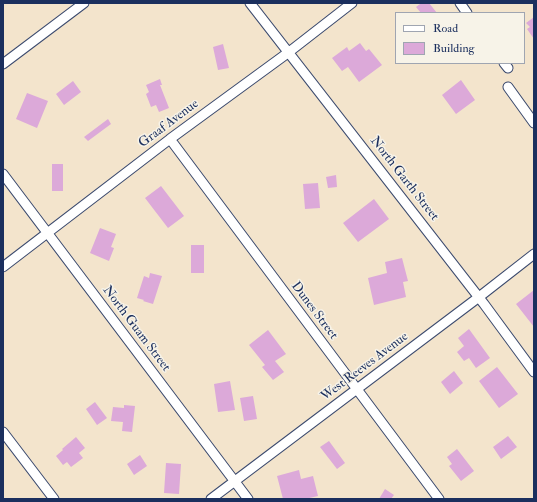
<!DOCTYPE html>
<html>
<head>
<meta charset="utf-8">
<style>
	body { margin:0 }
	#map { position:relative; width:537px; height:502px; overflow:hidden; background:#f3e4cc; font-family:"IM FELL Double Pica",serif }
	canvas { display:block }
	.frame { position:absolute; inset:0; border:4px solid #1b2f5e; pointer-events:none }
	.legend { position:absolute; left:395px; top:12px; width:130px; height:52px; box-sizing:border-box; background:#f7f3e8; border:1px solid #9fa5b1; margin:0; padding:5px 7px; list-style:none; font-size:12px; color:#1b2f5e }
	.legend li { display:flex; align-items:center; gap:8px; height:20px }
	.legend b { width:20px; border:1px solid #9fa5b1 }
</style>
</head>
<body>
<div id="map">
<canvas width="537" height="502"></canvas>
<div class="frame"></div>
<ul class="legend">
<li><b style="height:5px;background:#fff"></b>Road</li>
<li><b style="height:11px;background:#dca9d9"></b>Building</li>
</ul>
</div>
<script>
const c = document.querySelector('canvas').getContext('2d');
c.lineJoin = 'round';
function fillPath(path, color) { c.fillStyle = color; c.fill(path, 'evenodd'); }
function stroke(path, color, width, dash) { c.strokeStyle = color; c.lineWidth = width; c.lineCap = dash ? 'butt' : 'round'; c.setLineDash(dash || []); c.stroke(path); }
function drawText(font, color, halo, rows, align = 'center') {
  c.font = font + ' "IM FELL Double Pica",serif'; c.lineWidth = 3; c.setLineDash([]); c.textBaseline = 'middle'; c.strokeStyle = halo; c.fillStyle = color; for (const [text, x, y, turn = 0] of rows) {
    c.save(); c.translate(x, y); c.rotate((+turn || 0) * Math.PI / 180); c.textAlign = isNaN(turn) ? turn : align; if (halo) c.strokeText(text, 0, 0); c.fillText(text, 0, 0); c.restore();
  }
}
const building = new Path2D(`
	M 419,3 L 429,3 L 437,13 L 421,13 L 416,7 L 420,4 Z
	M 534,17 L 534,39 L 527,29 L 530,27 L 526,23 Z
	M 360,43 L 366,51 L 369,49 L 382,65 L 359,82 L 348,67 L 342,71 L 332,58 L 347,47 L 349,51 Z
	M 223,44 L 229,68 L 218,70 L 213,47 Z
	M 160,79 L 162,85 L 160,85 L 169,108 L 159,112 L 156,105 L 151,107 L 146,94 L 149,92 L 146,85 Z
	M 461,80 L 475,100 L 456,114 L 442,95 Z
	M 73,81 L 81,92 L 64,105 L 56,94 Z
	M 27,93 L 48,101 L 37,128 L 16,119 Z
	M 108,119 L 111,124 L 88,141 L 84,137 Z
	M 52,164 L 63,164 L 63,191 L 52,191 Z
	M 336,175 L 337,187 L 328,188 L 326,177 Z
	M 318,183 L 320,208 L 305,209 L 303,184 Z
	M 161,186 L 184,216 L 168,228 L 145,198 Z
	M 374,199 L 389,219 L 358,242 L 343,223 Z
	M 100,228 L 116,234 L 111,247 L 114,248 L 109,261 L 90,253 Z
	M 191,245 L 204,245 L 204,273 L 191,273 Z
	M 402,258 L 408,281 L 403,282 L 406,297 L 374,305 L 368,278 L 387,273 L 385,262 Z
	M 150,273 L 162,276 L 153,304 L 143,301 L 144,300 L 137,298 L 144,276 L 149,278 Z
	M 534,290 L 534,327 L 516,304 Z
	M 469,329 L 490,358 L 476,368 L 469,358 L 464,361 L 457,352 L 464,346 L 458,338 Z
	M 268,330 L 286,354 L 275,361 L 284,372 L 273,380 L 262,367 L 265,365 L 249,345 Z
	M 497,367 L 518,394 L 499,408 L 479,381 Z
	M 454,371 L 463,383 L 450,394 L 441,382 Z
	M 230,381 L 235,410 L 218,412 L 214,384 Z
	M 253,396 L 257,419 L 244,421 L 240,398 Z
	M 95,402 L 107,418 L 97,425 L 86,409 Z
	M 124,405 L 135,406 L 132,432 L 122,431 L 123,422 L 111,421 L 113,407 L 124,408 Z
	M 508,436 L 517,447 L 501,459 L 493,447 Z
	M 76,437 L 85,448 L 79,453 L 83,458 L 71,467 L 67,462 L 63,465 L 56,456 L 63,450 L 62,449 Z
	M 329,441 L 345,463 L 337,469 L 320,447 Z
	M 457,449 L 474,471 L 461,481 L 449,466 L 452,464 L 447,457 Z
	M 140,455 L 147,466 L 134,475 L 127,464 Z
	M 166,463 L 181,464 L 179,494 L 164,493 Z
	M 299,470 L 301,479 L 313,476 L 318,496 L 305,499 L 283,499 L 277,476 Z
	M 385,489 L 394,495 L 391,499 L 379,499 Z`);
const street = new Path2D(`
	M 250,3 L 484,304 L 534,372
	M 460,3 L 467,13
	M 504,63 L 508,68
	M 3,64 L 84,3
	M 508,87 L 534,123
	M 170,139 L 439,499
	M 3,174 L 248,499
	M 3,267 L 170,139 L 289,52 L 352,3
	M 3,432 L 54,499
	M 211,499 L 479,297 L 534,254`);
const streetNames = [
	["Graaf Avenue",169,124,-37],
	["North Garth Street",404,179,52],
	["Dunes Street",314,311,53],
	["North Guam Street",136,329,53],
	["West Reeves Avenue",365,367,-37]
];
fillPath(building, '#dca9d9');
stroke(street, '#3b4a6e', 11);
stroke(street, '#fff', 9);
drawText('13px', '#1b2f5e', '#f7f3e8', streetNames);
</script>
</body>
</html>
